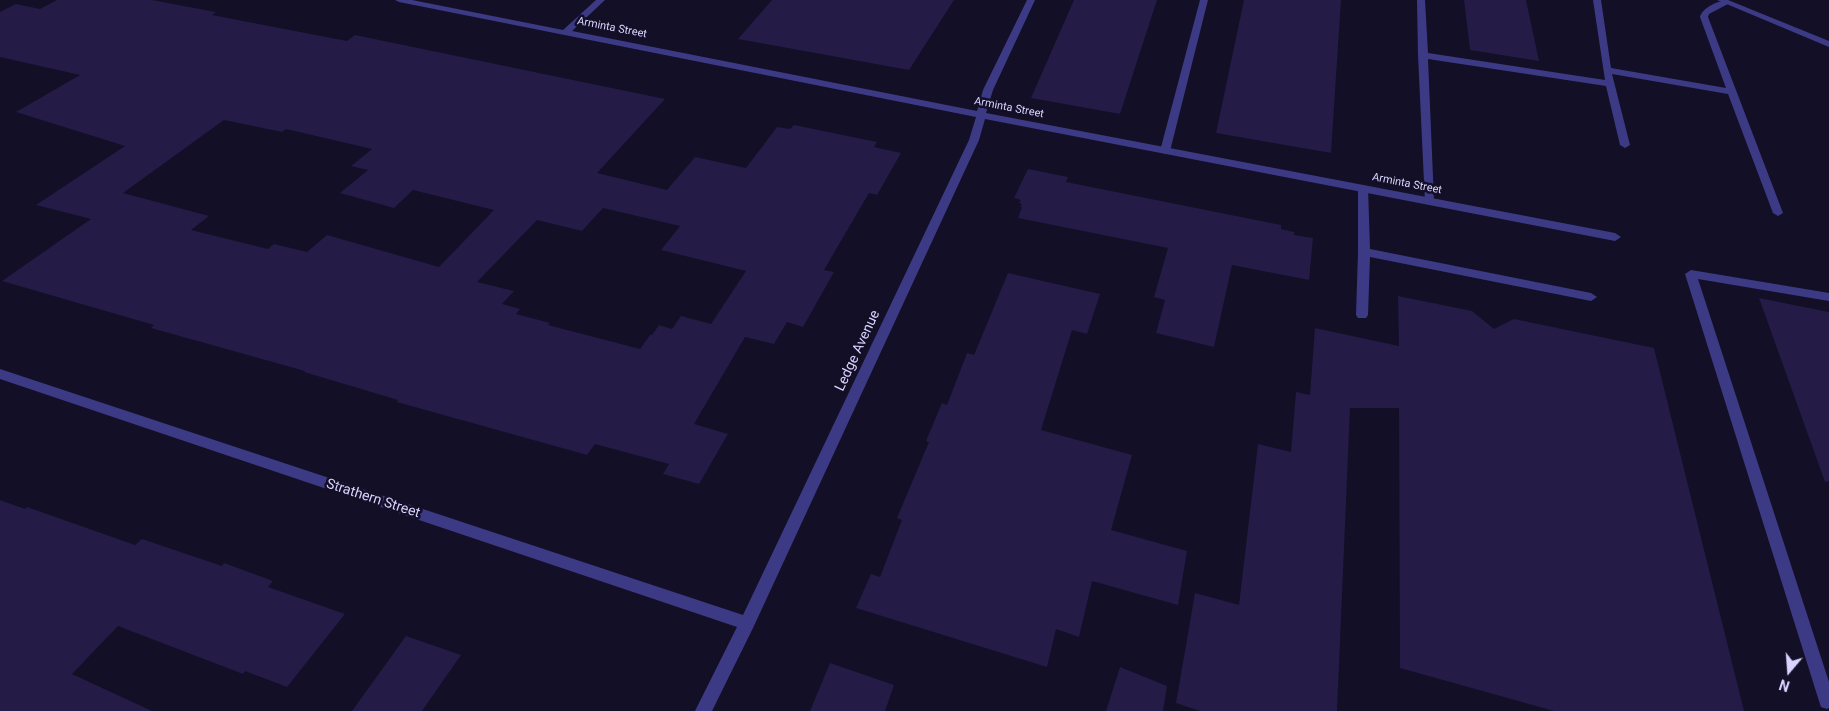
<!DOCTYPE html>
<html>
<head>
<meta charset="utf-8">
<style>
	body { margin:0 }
	#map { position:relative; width:1829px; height:711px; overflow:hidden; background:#130f26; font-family:Roboto,sans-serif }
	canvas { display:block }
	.north { position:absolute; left:1764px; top:646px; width:50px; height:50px; -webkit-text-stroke:4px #130f26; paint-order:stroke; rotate:198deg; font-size:14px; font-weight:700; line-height:20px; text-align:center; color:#d9d4ff }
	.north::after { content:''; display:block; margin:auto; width:18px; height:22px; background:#d9d4ff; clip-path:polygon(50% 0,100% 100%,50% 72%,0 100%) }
</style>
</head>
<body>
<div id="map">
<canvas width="1829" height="711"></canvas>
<div class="north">N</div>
</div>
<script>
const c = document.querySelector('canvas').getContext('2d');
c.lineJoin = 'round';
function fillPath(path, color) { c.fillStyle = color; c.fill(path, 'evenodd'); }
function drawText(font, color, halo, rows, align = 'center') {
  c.font = font + ' Roboto,sans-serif'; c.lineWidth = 5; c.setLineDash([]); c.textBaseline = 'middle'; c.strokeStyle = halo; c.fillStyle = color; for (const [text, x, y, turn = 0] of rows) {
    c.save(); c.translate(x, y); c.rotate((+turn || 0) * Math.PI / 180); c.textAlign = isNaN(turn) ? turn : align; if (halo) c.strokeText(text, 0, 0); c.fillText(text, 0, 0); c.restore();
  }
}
const building = new Path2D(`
	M 57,0 L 152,0 L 216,12 L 212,15 L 347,41 L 355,35 L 665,99 L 597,173 L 667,190 L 695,157 L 746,168 L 777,127 L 790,129 L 794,125 L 877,142 L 874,147 L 901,153 L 877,195 L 869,193 L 824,270 L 834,272 L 803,327 L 787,322 L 774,344 L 745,337 L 694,424 L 728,434 L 699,484 L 663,474 L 669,464 L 595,444 L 587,455 L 397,402 L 398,400 L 304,372 L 305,371 L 151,328 L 154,325 L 2,281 L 91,219 L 36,205 L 125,146 L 16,112 L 80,75 L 0,57 L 0,12 L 16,4 L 40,9 ZM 224,120 L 282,132 L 286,129 L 372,149 L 351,166 L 368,170 L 340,193 L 394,208 L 413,190 L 494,210 L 439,267 L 327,235 L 307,252 L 274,244 L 268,249 L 191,230 L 209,216 L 123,193 ZM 603,208 L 680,226 L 661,250 L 746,271 L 711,324 L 681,316 L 672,329 L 659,325 L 652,335 L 650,335 L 640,349 L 548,325 L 550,323 L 516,314 L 520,309 L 502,304 L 514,291 L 477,282 L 537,220 L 582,231 Z
	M 772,0 L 954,0 L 909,70 L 738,39 Z
	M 1074,0 L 1157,0 L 1120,114 L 1031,98 Z
	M 1244,0 L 1341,0 L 1331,153 L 1216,133 Z
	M 1464,0 L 1526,0 L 1539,61 L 1470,50 Z
	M 1028,169 L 1068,177 L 1066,182 L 1281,225 L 1281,229 L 1294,232 L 1294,235 L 1313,238 L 1309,280 L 1232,265 L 1214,347 L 1156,333 L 1165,300 L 1154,297 L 1168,248 L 1018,218 L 1022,207 L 1020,207 L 1022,204 L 1019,203 L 1021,200 L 1014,198 Z
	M 1008,273 L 1100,294 L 1087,334 L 1072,330 L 1041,430 L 1132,455 L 1111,530 L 1187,551 L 1178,605 L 1092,581 L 1079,637 L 1056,629 L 1047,667 L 856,608 L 871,574 L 880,577 L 902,520 L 897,518 L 929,442 L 926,441 L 942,403 L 947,405 L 967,353 L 974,355 Z
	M 1398,296 L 1472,311 L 1494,329 L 1514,319 L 1654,348 L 1744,711 L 1554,711 L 1400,668 L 1399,408 L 1350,408 L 1337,711 L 1200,711 L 1176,703 L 1195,593 L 1239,605 L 1258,444 L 1291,452 L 1296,392 L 1310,395 L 1315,328 L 1399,346 Z
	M 1759,298 L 1829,312 L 1829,481 L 1825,482 Z
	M 0,500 L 25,509 L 27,507 L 135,545 L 142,539 L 222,566 L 224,563 L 273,581 L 268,587 L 345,614 L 287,687 L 245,671 L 243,674 L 118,626 L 72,674 L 152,711 L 0,711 Z
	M 406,636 L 461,655 L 422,711 L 352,711 Z
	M 830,663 L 894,685 L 885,711 L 810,711 Z
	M 1120,667 L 1167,686 L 1163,711 L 1106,711 Z`);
const lane = new Path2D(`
	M 1200,0 L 1208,0 L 1170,151 L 1165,154 L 1160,151 Z
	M 1417,0 L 1425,0 L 1428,53 L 1605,80 L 1593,0 L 1601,0 L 1611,68 L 1726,88 L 1700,17 C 1702,8 1719,0 1728,0 L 1728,4 L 1709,14 L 1708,17 L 1783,213 L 1778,216 L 1773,213 L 1728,94 L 1612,74 L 1630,145 L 1625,148 L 1620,145 L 1606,86 L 1428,59 L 1434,201 L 1433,203 L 1425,203 L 1418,55 Z
	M 1363,185 L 1368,188 L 1370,249 L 1591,293 L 1597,297 L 1591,301 L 1370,257 L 1368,315 L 1366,318 L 1358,318 L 1356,315 L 1358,252 L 1358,188 Z
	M 1691,270 L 1829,293 L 1829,301 L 1698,279 L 1829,682 L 1829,708 L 1827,709 L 1821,707 L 1819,701 L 1685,274 Z`);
const street = new Path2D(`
	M 395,0 L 412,0 L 563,30 L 596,0 L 605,0 L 572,31 L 977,111 L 983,90 L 1027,0 L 1035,0 L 993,90 L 986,113 L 1615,233 L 1621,237 L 1615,241 L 985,119 L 979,140 L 753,628 L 712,711 L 695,711 L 737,627 L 0,379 L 0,369 L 743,615 L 969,140 L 976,117 L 399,2 Z
	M 1717,0 L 1728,0 L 1829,41 L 1829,47 Z`);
const farStreetnames = [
	["Arminta Street",612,28,11],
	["Arminta Street",1009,108,11],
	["Arminta Street",1407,184,11]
];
const streetNames = [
	["Ledge Avenue",858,351,-65],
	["Strathern Street",373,499,18]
];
fillPath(building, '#241b47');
fillPath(lane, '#3d3a85');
fillPath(street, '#3d3a85');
drawText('11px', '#d9d4ff', '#130f26', farStreetnames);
drawText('14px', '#d9d4ff', '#130f26', streetNames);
</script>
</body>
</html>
